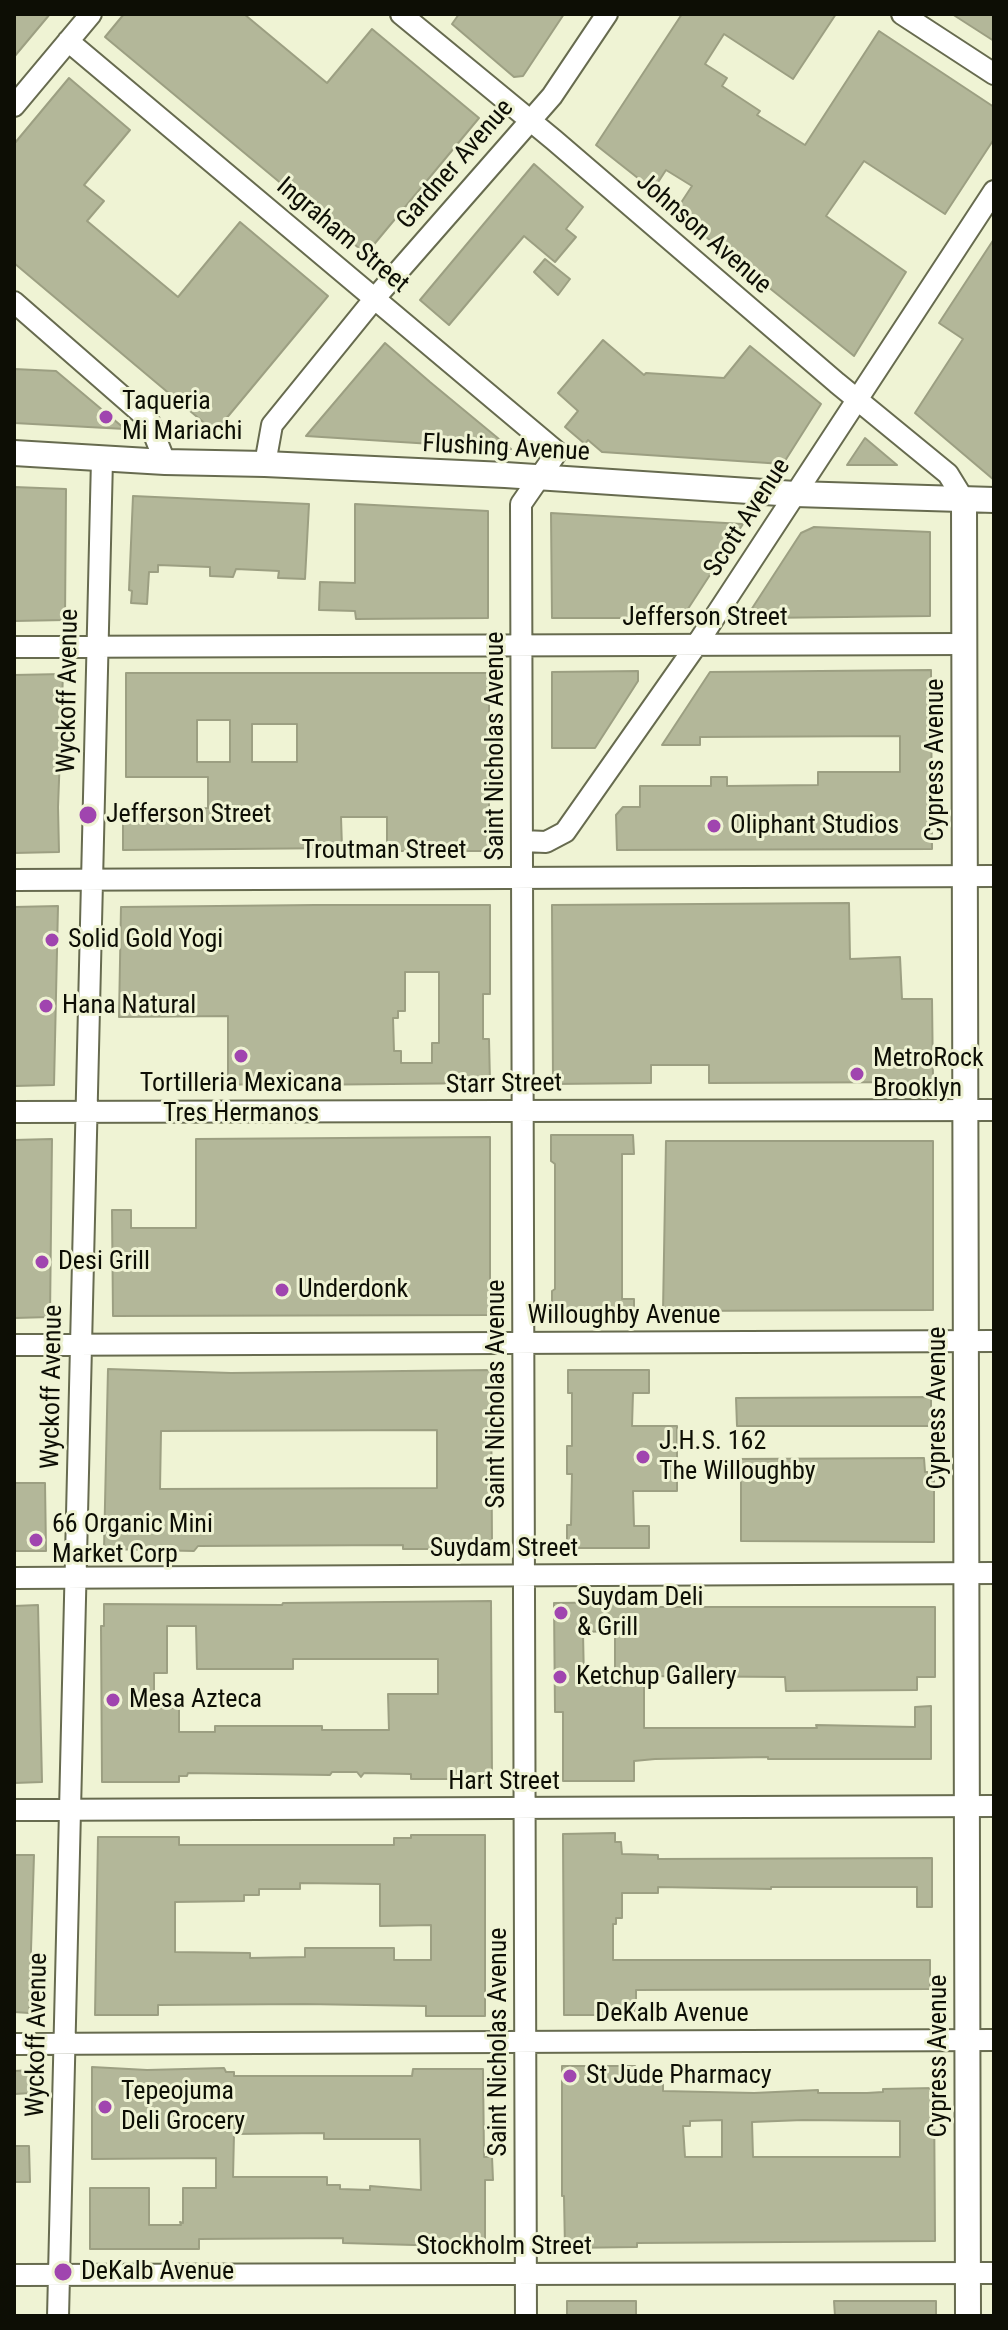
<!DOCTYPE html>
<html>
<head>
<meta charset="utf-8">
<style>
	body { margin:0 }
	#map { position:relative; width:1008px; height:2330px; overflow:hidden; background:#eff3d4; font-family:"Roboto Condensed",sans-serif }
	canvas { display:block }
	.frame { position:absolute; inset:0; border:16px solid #0d0e05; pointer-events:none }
</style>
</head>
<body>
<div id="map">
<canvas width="1008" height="2330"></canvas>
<div class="frame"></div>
</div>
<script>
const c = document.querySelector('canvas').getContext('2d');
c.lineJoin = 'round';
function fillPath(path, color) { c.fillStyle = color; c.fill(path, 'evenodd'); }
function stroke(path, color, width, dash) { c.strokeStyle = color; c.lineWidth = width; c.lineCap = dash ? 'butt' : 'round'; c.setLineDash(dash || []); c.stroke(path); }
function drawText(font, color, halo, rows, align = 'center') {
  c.font = font + ' "Roboto Condensed",sans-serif'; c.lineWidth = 6; c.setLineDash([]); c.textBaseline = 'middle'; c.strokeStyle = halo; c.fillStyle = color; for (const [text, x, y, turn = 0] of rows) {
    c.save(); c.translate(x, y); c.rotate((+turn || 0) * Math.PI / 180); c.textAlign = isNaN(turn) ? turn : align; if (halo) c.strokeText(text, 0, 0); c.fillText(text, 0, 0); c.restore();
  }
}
const building = new Path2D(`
	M 14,14 L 50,14 L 14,57 Z
	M 124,14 L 244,14 L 327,83 L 372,29 L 479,118 L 366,254 L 105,37 Z
	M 459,14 L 564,14 L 523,76 L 514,77 L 452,24 Z
	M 682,14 L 836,14 L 793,79 L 724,34 L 705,64 L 727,78 L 722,86 L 760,111 L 757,115 L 805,145 L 879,31 L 994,107 L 994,139 L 945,214 L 864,161 L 826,216 L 906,272 L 854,356 L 675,212 L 692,186 L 666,170 L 653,190 L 596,145 Z
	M 952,14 L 994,14 L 994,41 Z
	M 69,78 L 130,130 L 84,185 L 104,201 L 87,221 L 124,252 L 178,297 L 240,222 L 328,296 L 215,432 L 14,263 L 14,144 Z
	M 534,164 L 583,207 L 566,229 L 576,237 L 555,262 L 524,236 L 449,325 L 420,300 Z
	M 994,239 L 994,480 L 915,413 L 963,339 L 939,323 Z
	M 545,259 L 570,279 L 558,295 L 534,272 Z
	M 603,340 L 644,375 L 646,373 L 724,378 L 750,346 L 821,404 L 783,464 L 602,452 L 588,440 L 585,444 L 565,427 L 578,411 L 558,393 Z
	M 385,343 L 430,382 L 511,449 L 306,436 Z
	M 14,369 L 56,371 L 125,429 L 14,423 Z
	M 865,438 L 897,465 L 847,465 Z
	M 14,487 L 66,489 L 65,620 L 14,621 Z
	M 133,496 L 309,504 L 305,579 L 278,578 L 279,571 L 236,569 L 233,577 L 210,576 L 210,567 L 158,565 L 158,572 L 149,572 L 147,604 L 131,603 L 132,591 L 129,590 Z
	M 355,504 L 488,511 L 488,618 L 356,619 L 355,611 L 319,610 L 320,582 L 355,583 Z
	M 551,513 L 743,524 L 682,618 L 552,618 Z
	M 814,527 L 930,532 L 930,616 L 760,618 L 751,610 L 801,533 Z
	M 931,670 L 932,849 L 617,850 L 616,815 L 623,807 L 640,807 L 640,786 L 711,786 L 711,777 L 727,777 L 727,786 L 818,785 L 818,772 L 900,772 L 900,736 L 700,737 L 700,745 L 662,745 L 710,672 Z
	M 638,671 L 638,681 L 595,748 L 552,748 L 552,672 Z
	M 126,673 L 489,673 L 489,851 L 387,851 L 387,817 L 341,817 L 342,848 L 123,850 L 123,809 L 208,808 L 208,777 L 126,777 ZM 197,720 L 230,720 L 230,762 L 197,762 ZM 252,724 L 297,724 L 297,762 L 252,762 Z
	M 63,674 L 58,807 L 59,852 L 14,853 L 14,675 Z
	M 849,903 L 850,959 L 900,957 L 902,999 L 932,999 L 933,1082 L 709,1083 L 709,1065 L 651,1065 L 651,1083 L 553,1084 L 552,905 Z
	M 315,905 L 490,905 L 490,994 L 483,994 L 483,1039 L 489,1039 L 490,1083 L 293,1085 L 293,1080 L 254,1080 L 254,1084 L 228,1085 L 228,1016 L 119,1017 L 121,907 ZM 405,972 L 439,972 L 439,1043 L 432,1043 L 432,1063 L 401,1063 L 401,1051 L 394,1051 L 393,1018 L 398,1018 L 398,1011 L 405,1011 Z
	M 58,906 L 54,1085 L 14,1086 L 14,907 Z
	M 551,1135 L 633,1135 L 634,1154 L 622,1154 L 622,1299 L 634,1299 L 634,1317 L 552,1317 L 552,1291 L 555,1289 L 555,1164 L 551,1161 Z
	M 490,1137 L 490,1315 L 113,1316 L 112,1210 L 131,1210 L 131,1228 L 196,1228 L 196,1139 Z
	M 52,1139 L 50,1317 L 14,1318 L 14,1140 Z
	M 666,1141 L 933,1141 L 933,1310 L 663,1311 Z
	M 108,1369 L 231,1373 L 491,1370 L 492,1549 L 403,1549 L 403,1545 L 198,1546 L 194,1551 L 104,1549 ZM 437,1430 L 437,1488 L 160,1489 L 161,1431 Z
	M 568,1370 L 649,1370 L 649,1393 L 633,1393 L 632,1426 L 677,1426 L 677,1491 L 633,1491 L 634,1526 L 649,1526 L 649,1548 L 567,1548 L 567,1525 L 571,1525 L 572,1474 L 567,1474 L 567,1446 L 572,1446 L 572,1393 L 568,1393 Z
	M 931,1397 L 931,1426 L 737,1426 L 736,1398 Z
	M 924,1458 L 925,1472 L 934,1472 L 934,1542 L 741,1541 L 741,1476 L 733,1476 L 733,1459 Z
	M 14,1483 L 45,1483 L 46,1551 L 14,1551 Z
	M 491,1601 L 492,1783 L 469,1783 L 467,1779 L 411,1779 L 411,1774 L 364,1773 L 361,1777 L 357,1772 L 332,1772 L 330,1775 L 188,1773 L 187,1776 L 179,1776 L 179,1782 L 102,1782 L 101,1626 L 104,1626 L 104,1604 L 282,1605 L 283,1603 ZM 167,1626 L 196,1626 L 197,1669 L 293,1669 L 293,1659 L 438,1659 L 438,1694 L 388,1694 L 389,1730 L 322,1730 L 322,1726 L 215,1726 L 215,1732 L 179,1732 L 179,1708 L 154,1708 L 154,1673 L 167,1673 Z
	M 643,1602 L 643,1607 L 935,1607 L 935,1677 L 917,1677 L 917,1690 L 786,1691 L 785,1677 L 644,1676 L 644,1728 L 817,1728 L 816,1725 L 915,1727 L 915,1707 L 931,1706 L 931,1759 L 768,1759 L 768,1757 L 655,1759 L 634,1761 L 634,1781 L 563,1781 L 563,1712 L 555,1712 L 554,1603 ZM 615,1631 L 615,1683 L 584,1683 L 583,1632 Z
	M 38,1605 L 42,1782 L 14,1783 L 14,1606 Z
	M 615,1833 L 615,1842 L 621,1842 L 622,1854 L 658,1855 L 658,1859 L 932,1858 L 932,1907 L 917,1907 L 917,1887 L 771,1887 L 771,1889 L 658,1887 L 658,1893 L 622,1893 L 622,1918 L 616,1918 L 616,1924 L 613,1924 L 613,1960 L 930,1960 L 930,1989 L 636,1990 L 636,2011 L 614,2011 L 614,2015 L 564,2015 L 563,1834 Z
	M 411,1835 L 485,1835 L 485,2016 L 426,2016 L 426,2006 L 305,2004 L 158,2005 L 158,2015 L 95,2015 L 98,1837 L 179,1837 L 179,1845 L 394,1845 L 394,1838 L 411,1838 ZM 300,1883 L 380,1884 L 380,1926 L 431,1925 L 431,1960 L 394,1960 L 394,1948 L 305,1948 L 305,1957 L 250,1958 L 250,1953 L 175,1952 L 175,1902 L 244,1901 L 244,1895 L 259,1895 L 259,1889 L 300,1889 Z
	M 14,1855 L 34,1855 L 29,2013 L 14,2012 Z
	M 562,2066 L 635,2066 L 636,2072 L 663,2072 L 663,2091 L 754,2093 L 818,2090 L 818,2093 L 867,2093 L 883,2092 L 883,2089 L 934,2088 L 935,2241 L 637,2243 L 637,2247 L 565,2248 L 564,2196 L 562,2196 ZM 722,2120 L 722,2157 L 685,2157 L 683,2126 L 690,2126 L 690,2121 ZM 803,2120 L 900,2121 L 900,2157 L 753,2157 L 752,2122 Z
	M 92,2067 L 147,2070 L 224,2068 L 226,2072 L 234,2072 L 234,2076 L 412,2076 L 413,2069 L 483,2069 L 484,2157 L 492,2157 L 493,2180 L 485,2180 L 485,2247 L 343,2243 L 343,2238 L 199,2239 L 199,2249 L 90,2249 L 90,2188 L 149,2188 L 149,2225 L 181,2225 L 180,2222 L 183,2223 L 183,2188 L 216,2188 L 216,2158 L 92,2159 ZM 324,2133 L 324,2139 L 420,2139 L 421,2190 L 370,2186 L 370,2190 L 340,2189 L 340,2185 L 327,2185 L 327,2177 L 233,2177 L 234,2134 Z
	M 31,2070 L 32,2093 L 14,2094 L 14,2071 Z
	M 14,2146 L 29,2146 L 30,2182 L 14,2182 Z
	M 567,2301 L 636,2301 L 636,2316 L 567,2316 Z
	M 834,2301 L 936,2301 L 936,2316 L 835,2316 Z`);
const minor = new Path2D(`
	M 401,14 L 554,140 L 837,383 L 948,474 L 964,500
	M 902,14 L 994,74
	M 68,41 L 557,452 L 521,504 L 526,2316
	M 14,106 L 91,14
	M 14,302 L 148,419 L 165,462
	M 265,464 L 272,425 L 375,298 L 552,96 L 607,14
	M 14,647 L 964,644
	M 522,841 L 546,842 L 565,832 L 697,644 L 994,191
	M 14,880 L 994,876
	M 14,1112 L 994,1110
	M 14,1345 L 994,1341
	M 14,1578 L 994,1573
	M 14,1810 L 994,1806
	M 14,2044 L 994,2040
	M 14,2275 L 994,2273
	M 58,2316 L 102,459`);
const major = new Path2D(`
	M 14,453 L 165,462 L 265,464 L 505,475 L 795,494 L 994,500
	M 964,500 L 968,2316`);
const markers = [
	[106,417,8,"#a045af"],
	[88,815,10,"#a045af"],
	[714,826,8,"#a045af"],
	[52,940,8,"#a045af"],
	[46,1006,8,"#a045af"],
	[241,1056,8,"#a045af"],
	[857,1074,8,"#a045af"],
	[42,1262,8,"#a045af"],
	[282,1290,8,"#a045af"],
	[643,1457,8,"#a045af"],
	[36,1540,8,"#a045af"],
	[561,1613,8,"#a045af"],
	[560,1677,8,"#a045af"],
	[113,1700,8,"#a045af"],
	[570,2076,8,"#a045af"],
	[105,2107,8,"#a045af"],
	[63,2272,10,"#a045af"]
];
const streetNames = [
	["Gardner Avenue",456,165,-49],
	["Johnson Avenue",703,234,41],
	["Ingraham Street",342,236,40],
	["Flushing Avenue",506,449,3],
	["Scott Avenue",748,518,-57],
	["Jefferson Street",705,618],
	["Wyckoff Avenue",69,691,-89],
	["Saint Nicholas Avenue",496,746,-90],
	["Cypress Avenue",936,760,-90],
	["Troutman Street",384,851],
	["Starr Street",504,1085,-1],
	["Willoughby Avenue",624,1316],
	["Wyckoff Avenue",53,1387,-89],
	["Saint Nicholas Avenue",497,1394,-90],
	["Cypress Avenue",938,1408,-90],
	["Suydam Street",504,1549],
	["Hart Street",504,1782],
	["DeKalb Avenue",672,2014],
	["Wyckoff Avenue",38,2035,-89],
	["Saint Nicholas Avenue",499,2042,-90],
	["Cypress Avenue",939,2056,-90],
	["Stockholm Street",504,2247]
];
const poiNames = [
	["Taqueria",122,402],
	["Mi Mariachi",122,432],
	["Jefferson Street",106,815],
	["Oliphant Studios",730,826],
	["Solid Gold Yogi",68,940],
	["Hana Natural",62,1006],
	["MetroRock",873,1059],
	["Brooklyn",873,1089],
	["Tortilleria Mexicana",241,1084,"center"],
	["Tres Hermanos",241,1114,"center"],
	["Desi Grill",58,1262],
	["Underdonk",298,1290],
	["J.H.S. 162",659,1442],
	["The Willoughby",659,1472],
	["66 Organic Mini",52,1525],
	["Market Corp",52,1555],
	["Suydam Deli",577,1598],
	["& Grill",577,1628],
	["Ketchup Gallery",576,1677],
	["Mesa Azteca",129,1700],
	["St Jude Pharmacy",586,2076],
	["Tepeojuma",121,2092],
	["Deli Grocery",121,2122],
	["DeKalb Avenue",81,2272]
];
fillPath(building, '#b3b799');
stroke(building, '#9c9f82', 2);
stroke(minor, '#676b4f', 24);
stroke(major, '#676b4f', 28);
stroke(minor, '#fff', 20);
stroke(major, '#fff', 24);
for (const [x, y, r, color] of markers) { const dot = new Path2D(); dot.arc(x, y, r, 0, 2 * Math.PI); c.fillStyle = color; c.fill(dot); stroke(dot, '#eff3d4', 3); }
drawText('26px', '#0d0e05', '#eff3d4', streetNames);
drawText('26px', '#0d0e05', '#eff3d4', poiNames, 'left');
</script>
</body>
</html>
